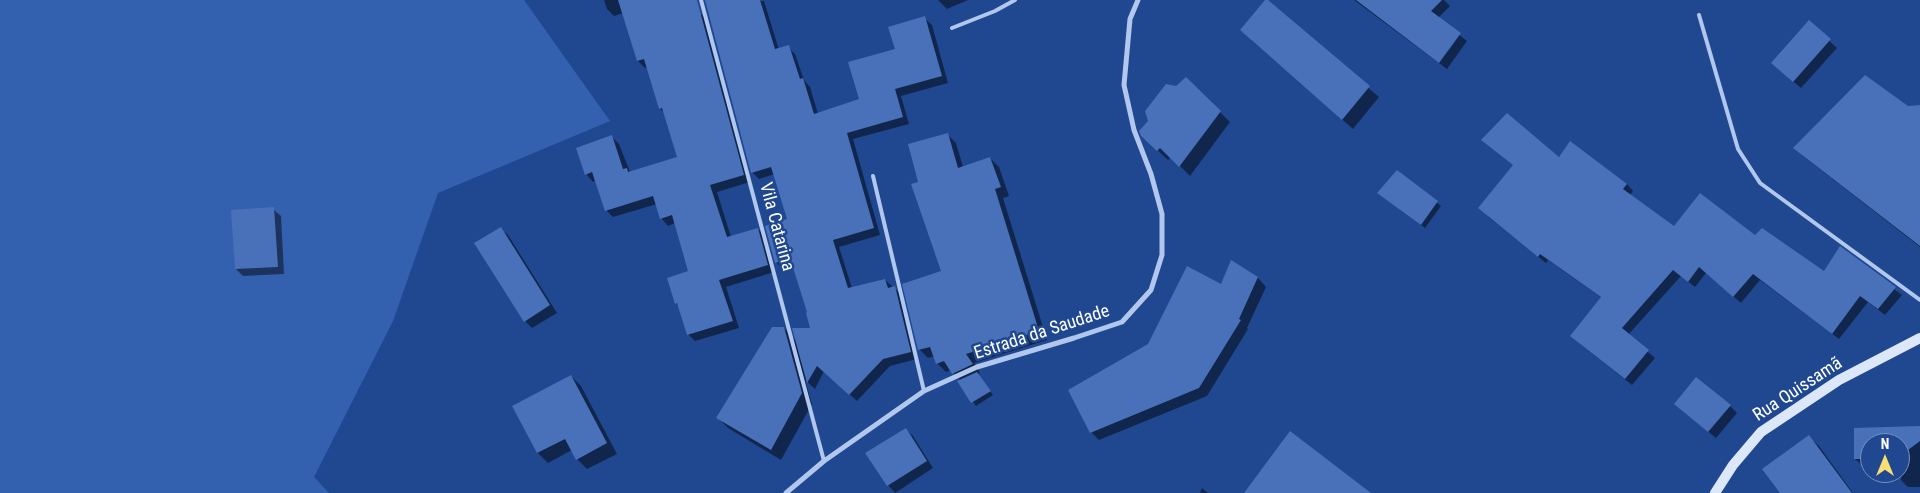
<!DOCTYPE html>
<html>
<head>
<meta charset="utf-8">
<style>
	body { margin:0 }
	#map { position:relative; width:1920px; height:493px; overflow:hidden; background:#204891; font-family:"Roboto Condensed",sans-serif }
	canvas { display:block }
	.north { position:absolute; left:1860px; top:433px; width:50px; height:50px; box-sizing:border-box; background:#204891; border:1px solid #7991bd; border-radius:50%; rotate:0deg; font-size:14px; font-weight:700; line-height:20px; text-align:center; color:#fff }
	.north::after { content:''; display:block; margin:auto; width:18px; height:22px; background:#fade72; clip-path:polygon(50% 0,100% 100%,50% 72%,0 100%) }
</style>
</head>
<body>
<div id="map">
<canvas width="1920" height="493"></canvas>
<div class="north">N</div>
</div>
<script>
const c = document.querySelector('canvas').getContext('2d');
c.lineJoin = 'round';
function fillPath(path, color) { c.fillStyle = color; c.fill(path, 'evenodd'); }
function stroke(path, color, width, dash) { c.strokeStyle = color; c.lineWidth = width; c.lineCap = dash ? 'butt' : 'round'; c.setLineDash(dash || []); c.stroke(path); }
function drawText(font, color, halo, rows, align = 'center') {
  c.font = font + ' "Roboto Condensed",sans-serif'; c.lineWidth = 5; c.setLineDash([]); c.textBaseline = 'middle'; c.strokeStyle = halo; c.fillStyle = color; for (const [text, x, y, turn = 0] of rows) {
    c.save(); c.translate(x, y); c.rotate((+turn || 0) * Math.PI / 180); c.textAlign = isNaN(turn) ? turn : align; if (halo) c.strokeText(text, 0, 0); c.fillText(text, 0, 0); c.restore();
  }
}
const green = new Path2D(`
	M 0,0 L 524,0 L 610,121 L 438,193 L 393,321 L 314,477 L 329,493 L 0,493 Z`);
const shadow = new Path2D(`
	M 604,0 L 682,0 L 707,19 L 750,182 L 717,192 L 731,237 L 758,229 L 765,236 L 774,272 L 726,287 L 739,328 L 695,341 L 688,334 L 680,308 L 676,303 L 690,272 L 675,223 L 668,226 L 661,218 L 657,204 L 613,217 L 606,210 L 596,180 L 593,182 L 586,174 L 612,137 L 619,144 L 630,172 L 679,158 L 665,113 L 660,109 L 648,67 L 645,68 L 638,61 L 623,13 L 614,16 L 607,9 Z
	M 737,0 L 764,1 L 779,50 L 788,47 L 795,54 L 804,80 L 810,87 L 818,114 L 861,100 L 897,50 L 924,18 L 932,25 L 948,83 L 901,96 L 909,124 L 853,139 L 880,235 L 839,247 L 852,288 L 885,280 L 902,295 L 917,359 L 890,366 L 857,401 L 824,371 L 815,389 L 805,380 L 812,404 L 781,460 L 728,428 L 718,418 L 784,328 L 797,342 L 811,330 L 809,313 L 794,266 L 783,269 L 776,262 L 789,220 L 775,174 L 759,179 L 752,172 Z
	M 938,0 L 968,0 L 947,9 Z
	M 1266,0 L 1379,97 L 1353,129 L 1251,40 Z
	M 1354,0 L 1444,0 L 1450,6 L 1438,18 L 1467,41 L 1447,69 Z
	M 1809,22 L 1837,48 L 1801,88 L 1780,70 Z
	M 1186,78 L 1230,122 L 1190,176 L 1171,157 L 1168,160 L 1153,146 L 1177,87 Z
	M 1908,107 L 1920,107 L 1920,247 L 1807,159 L 1795,148 Z
	M 947,134 L 956,143 L 963,167 L 990,158 L 999,167 L 1009,196 L 1003,198 L 1047,340 L 974,363 L 980,373 L 978,374 L 993,395 L 976,406 L 959,382 L 961,381 L 951,370 L 946,372 L 937,363 L 935,356 L 928,358 L 919,349 L 943,272 L 920,182 Z
	M 1559,159 L 1627,184 L 1633,191 L 1630,195 L 1674,228 L 1755,236 L 1824,273 L 1841,248 L 1902,295 L 1885,315 L 1868,302 L 1839,339 L 1760,280 L 1741,303 L 1706,273 L 1695,287 L 1681,276 L 1628,335 L 1655,358 L 1632,385 L 1579,343 L 1602,298 L 1548,260 L 1546,263 L 1486,215 Z
	M 1397,171 L 1441,206 L 1425,228 L 1379,193 Z
	M 273,209 L 281,216 L 284,274 L 243,276 L 236,269 Z
	M 500,228 L 508,235 L 557,313 L 532,328 L 525,321 Z
	M 1231,262 L 1258,278 L 1266,287 L 1247,328 L 1248,329 L 1207,396 L 1099,440 L 1091,432 L 1222,285 Z
	M 571,376 L 581,386 L 617,454 L 587,469 L 577,459 L 572,450 L 548,463 L 538,453 L 513,406 Z
	M 1730,406 L 1737,413 L 1716,438 L 1683,411 Z
	M 1920,428 L 1920,487 L 1908,487 L 1901,480 L 1900,443 L 1870,443 L 1870,465 L 1862,465 L 1855,459 L 1855,429 Z
	M 905,429 L 913,436 L 933,468 L 895,493 L 888,485 Z
	M 1809,437 L 1819,446 L 1853,493 L 1781,493 Z
	M 1202,488 L 1208,493 L 1200,493 Z`);
const building = new Path2D(`
	M 618,0 L 697,0 L 744,175 L 710,185 L 727,237 L 758,228 L 768,265 L 719,280 L 733,321 L 687,335 L 677,303 L 675,304 L 667,278 L 688,271 L 672,215 L 660,219 L 653,196 L 605,211 L 592,172 L 585,175 L 576,148 L 612,135 L 623,169 L 627,168 L 628,172 L 677,157 L 662,108 L 659,109 L 644,59 L 637,61 Z
	M 705,0 L 760,0 L 775,49 L 789,45 L 800,79 L 803,78 L 814,114 L 859,99 L 848,62 L 895,49 L 888,27 L 925,16 L 942,76 L 895,89 L 903,117 L 847,133 L 874,228 L 833,240 L 848,288 L 885,279 L 888,288 L 895,286 L 911,352 L 883,359 L 849,395 L 817,366 L 807,383 L 792,328 L 810,328 L 806,313 L 807,312 L 790,258 L 775,263 L 765,226 L 787,219 L 771,167 L 751,173 Z
	M 1265,0 L 1268,0 L 1370,86 L 1342,120 L 1240,30 Z
	M 1356,0 L 1442,0 L 1431,11 L 1461,33 L 1439,63 Z
	M 1809,20 L 1831,39 L 1793,82 L 1771,63 Z
	M 1865,75 L 1908,106 L 1920,105 L 1920,246 L 1793,148 Z
	M 1186,77 L 1221,111 L 1179,167 L 1160,148 L 1157,151 L 1141,136 L 1139,131 L 1148,121 L 1145,111 L 1166,84 L 1176,86 Z
	M 1507,113 L 1559,157 L 1570,141 L 1627,184 L 1623,189 L 1674,226 L 1700,193 L 1755,235 L 1762,228 L 1824,271 L 1840,246 L 1896,287 L 1878,309 L 1860,296 L 1832,334 L 1753,274 L 1733,297 L 1699,267 L 1688,282 L 1673,270 L 1622,328 L 1649,350 L 1625,379 L 1570,336 L 1601,297 L 1540,254 L 1538,257 L 1478,208 L 1513,165 L 1481,140 Z
	M 948,133 L 958,168 L 990,157 L 1001,187 L 995,189 L 1039,331 L 966,354 L 973,364 L 952,374 L 944,361 L 936,364 L 930,347 L 918,350 L 902,284 L 941,271 L 911,184 L 918,182 L 908,144 Z
	M 1397,170 L 1438,201 L 1421,225 L 1377,193 Z
	M 274,207 L 278,267 L 235,269 L 231,210 Z
	M 501,227 L 550,305 L 524,322 L 474,243 Z
	M 1231,260 L 1258,277 L 1239,319 L 1241,320 L 1199,388 L 1090,433 L 1068,390 L 1148,344 L 1187,266 L 1221,284 Z
	M 772,327 L 784,327 L 802,393 L 771,450 L 716,418 Z
	M 977,372 L 991,391 L 971,403 L 957,381 Z
	M 571,375 L 607,443 L 576,460 L 565,439 L 537,453 L 512,406 Z
	M 1696,377 L 1731,405 L 1708,432 L 1674,404 Z
	M 1920,426 L 1920,441 L 1900,456 L 1900,443 L 1870,443 L 1870,459 L 1854,459 L 1854,428 Z
	M 906,428 L 927,461 L 887,486 L 865,453 Z
	M 1290,431 L 1371,493 L 1244,493 Z
	M 1809,435 L 1852,493 L 1780,493 L 1762,469 Z`);
const lane = new Path2D(`
	M 701,0 L 824,461
	M 1699,15 L 1738,149 L 1760,183 L 1920,300
	M 952,28 L 995,11 L 1015,0
	M 873,176 L 924,391`);
const street = new Path2D(`
	M 786,493 L 824,461 L 924,391 L 977,367 L 1074,338 L 1122,322 L 1151,290 L 1162,255 L 1162,214 L 1151,174 L 1134,130 L 1124,85 L 1130,19 L 1138,0`);
const secondary = new Path2D(`
	M 1715,493 L 1733,465 L 1761,432 L 1839,380 L 1920,338`);
const streetNames = [
	["Vila Catarina",776,227,75],
	["Estrada da Saudade",1042,333,-18],
	["Rua Quissamã",1798,390,-33]
];
fillPath(green, '#3461af');
fillPath(shadow, '#0007');
fillPath(building, '#4971b9');
stroke(lane, '#b1c7ed', 4);
stroke(street, '#b1c7ed', 5);
stroke(secondary, '#dde7fa', 10);
drawText('18px', '#fff', '#204891', streetNames);
</script>
</body>
</html>
